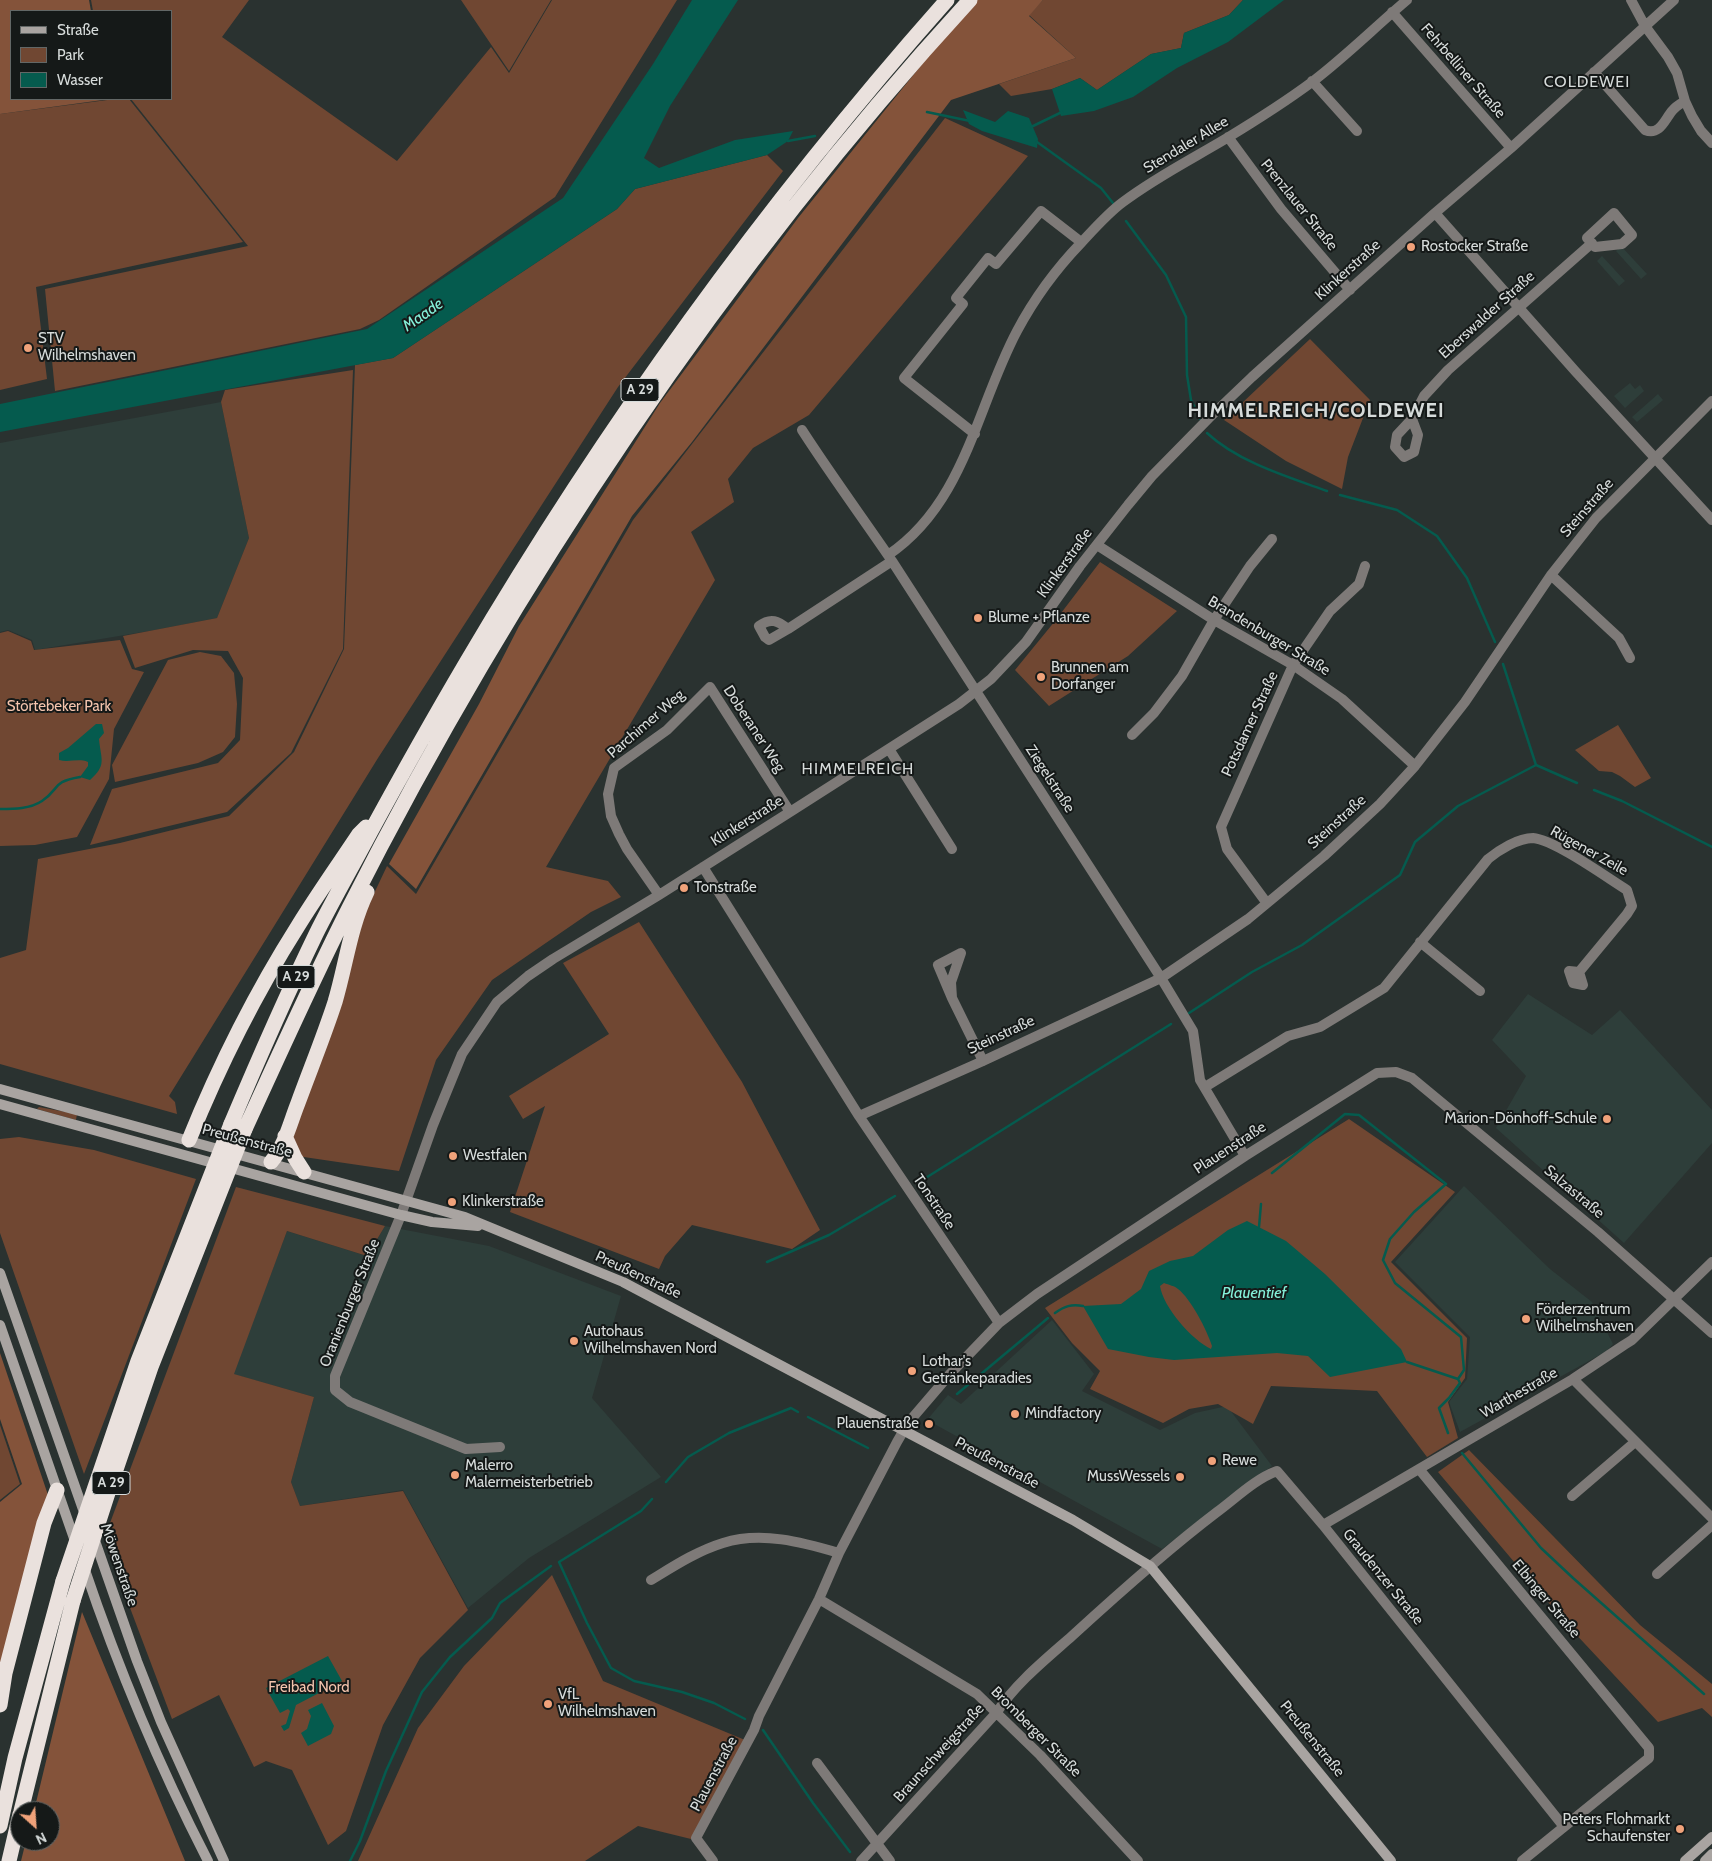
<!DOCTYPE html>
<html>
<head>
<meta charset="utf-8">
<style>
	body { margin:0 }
	#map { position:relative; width:1712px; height:1861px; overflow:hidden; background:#2a3230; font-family:Cabin,sans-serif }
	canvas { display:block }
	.legend { position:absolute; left:10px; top:10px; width:162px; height:90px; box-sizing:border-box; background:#151918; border:1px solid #626766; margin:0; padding:6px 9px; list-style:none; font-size:15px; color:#d6dbda }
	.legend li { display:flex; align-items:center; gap:10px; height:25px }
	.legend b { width:25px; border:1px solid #626766 }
	.north { position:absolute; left:10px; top:1801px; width:50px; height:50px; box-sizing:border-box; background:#151918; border:1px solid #626766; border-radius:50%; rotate:154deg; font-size:14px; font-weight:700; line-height:20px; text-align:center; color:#d6dbda }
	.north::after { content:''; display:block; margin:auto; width:18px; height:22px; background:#f0a27a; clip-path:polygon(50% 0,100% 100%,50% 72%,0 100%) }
</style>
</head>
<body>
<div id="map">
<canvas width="1712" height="1861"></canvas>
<ul class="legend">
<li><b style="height:6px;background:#a9a4a1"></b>Straße</li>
<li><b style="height:14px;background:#704732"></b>Park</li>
<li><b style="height:14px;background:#055b4e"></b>Wasser</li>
</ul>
<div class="north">N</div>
</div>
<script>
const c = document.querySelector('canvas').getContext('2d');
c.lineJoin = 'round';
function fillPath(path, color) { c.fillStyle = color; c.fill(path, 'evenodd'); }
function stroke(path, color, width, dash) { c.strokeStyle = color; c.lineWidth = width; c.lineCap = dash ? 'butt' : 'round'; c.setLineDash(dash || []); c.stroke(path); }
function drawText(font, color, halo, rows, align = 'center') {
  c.font = font + ' Cabin,sans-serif'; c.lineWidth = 4; c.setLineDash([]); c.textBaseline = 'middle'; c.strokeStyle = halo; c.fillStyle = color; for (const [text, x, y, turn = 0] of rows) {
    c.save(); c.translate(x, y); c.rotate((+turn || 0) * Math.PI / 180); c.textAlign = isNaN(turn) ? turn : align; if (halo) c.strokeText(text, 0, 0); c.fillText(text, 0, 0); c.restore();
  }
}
const built = new Path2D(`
	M 1621,246 L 1647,274 L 1641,279 L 1616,251 Z
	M 1602,256 L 1625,281 L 1619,286 L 1597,261 Z
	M 1630,383 L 1635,389 L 1640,385 L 1644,391 L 1625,408 L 1614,396 Z
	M 1658,394 L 1663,400 L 1637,422 L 1632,417 Z
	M 221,402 L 249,538 L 217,618 L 155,630 L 35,650 L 32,640 L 8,630 L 0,632 L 0,443 Z
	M 1528,994 L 1592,1035 L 1620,1010 L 1712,1110 L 1712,1143 L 1624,1243 L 1496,1128 L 1526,1076 L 1492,1040 Z
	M 1464,1186 L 1550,1269 L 1592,1302 L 1613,1344 L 1607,1351 L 1460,1432 L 1449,1402 L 1467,1379 L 1470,1337 L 1395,1262 Z
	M 385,1226 L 489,1246 L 621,1296 L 592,1398 L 661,1477 L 529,1558 L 468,1608 L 403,1490 L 300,1506 L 291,1482 L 314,1397 L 233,1374 L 287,1231 L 367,1256 Z
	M 1052,1320 L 1094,1374 L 1082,1391 L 1160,1430 L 1195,1413 L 1227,1406 L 1272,1466 L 1162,1549 L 927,1420 L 948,1395 L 961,1404 Z`);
const green = new Path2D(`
	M 91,0 L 249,0 L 222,37 L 397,161 L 491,47 L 509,73 L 552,0 L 677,0 L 555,197 L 379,320 L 360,329 L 55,391 L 45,289 L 248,246 L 131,99 L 171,99 L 171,11 L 93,11 Z
	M 461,0 L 551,0 L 509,71 Z
	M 1043,0 L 1243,0 L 1229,15 L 1184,33 L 1181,48 L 1151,54 L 1097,90 L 1080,78 L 1052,89 L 1011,96 L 999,84 L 1076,58 L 1029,15 Z
	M 115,99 L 129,99 L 243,242 L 36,287 L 47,379 L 0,390 L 0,114 Z
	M 945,118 L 1028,156 L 809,415 L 753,448 L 728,479 L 734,502 L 691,532 L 715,580 L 546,867 L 608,881 L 621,897 L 591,912 L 492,980 L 436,1060 L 399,1171 L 297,1156 L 290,1138 L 361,921 L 387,866 L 416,894 L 633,520 Z
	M 767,155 L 783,171 L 618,387 L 378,758 L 169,1096 L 175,1102 L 177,1114 L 0,1064 L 0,958 L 26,950 L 38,859 L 120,843 L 229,816 L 294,752 L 344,649 L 355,365 L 393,358 L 617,209 L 635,189 Z
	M 1310,339 L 1370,400 L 1348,457 L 1342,489 L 1286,461 L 1224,420 Z
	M 353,370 L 343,649 L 291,753 L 227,812 L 90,845 L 112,789 L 218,763 L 240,740 L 243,678 L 228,651 L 193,650 L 135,668 L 123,636 L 217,618 L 249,538 L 221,402 L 225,390 Z
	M 1100,562 L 1177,611 L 1128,656 L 1049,706 L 1015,670 L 1055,621 Z
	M 8,631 L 31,641 L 34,650 L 120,640 L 132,669 L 144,672 L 114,729 L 109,779 L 77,837 L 35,845 L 0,846 L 0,633 Z
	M 200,652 L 221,656 L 234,673 L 237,704 L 235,737 L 223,752 L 198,763 L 115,782 L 112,765 L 168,660 Z
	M 1618,725 L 1651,778 L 1635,787 L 1620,776 L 1612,772 L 1599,771 L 1575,750 Z
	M 639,922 L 742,1082 L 820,1230 L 792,1249 L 692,1225 L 665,1256 L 659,1269 L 510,1212 L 545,1106 L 523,1119 L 509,1096 L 609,1034 L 563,963 Z
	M 39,1107 L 77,1114 L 76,1120 L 37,1109 Z
	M 1349,1119 L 1455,1192 L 1391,1262 L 1467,1338 L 1465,1378 L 1448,1402 L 1458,1438 L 1427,1457 L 1377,1391 L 1271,1386 L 1253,1424 L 1218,1404 L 1189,1409 L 1163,1423 L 1090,1389 L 1100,1371 L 1072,1343 L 1045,1308 Z
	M 19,1137 L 94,1150 L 196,1179 L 84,1474 L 0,1233 L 0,1139 Z
	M 236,1187 L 385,1226 L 367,1256 L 287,1231 L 234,1374 L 314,1397 L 291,1482 L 300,1506 L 403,1491 L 468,1610 L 420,1658 L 383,1725 L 346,1831 L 328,1845 L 292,1770 L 266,1761 L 254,1767 L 219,1695 L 172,1719 L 104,1539 Z
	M 0,1425 L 20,1484 L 0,1500 Z
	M 1469,1450 L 1640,1625 L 1712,1684 L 1712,1717 L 1702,1708 L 1658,1722 L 1570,1628 L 1438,1472 Z
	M 552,1575 L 603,1681 L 745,1740 L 691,1839 L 638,1826 L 585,1861 L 358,1861 L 418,1728 L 464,1666 Z`);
const forest = new Path2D(`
	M 0,0 L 89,0 L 91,11 L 11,11 L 11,99 L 110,99 L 0,114 Z
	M 977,0 L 1043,0 L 1029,16 L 1076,58 L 951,100 L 692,442 L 632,516 L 416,889 L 389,864 L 479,704 L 519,626 L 660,403 L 798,218 L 956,22 Z
	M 0,1353 L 48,1495 L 0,1676 L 0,1502 L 22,1484 L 0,1419 Z
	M 82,1612 L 185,1861 L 21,1861 L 26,1841 L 50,1841 L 50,1811 L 34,1811 Z`);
const water = new Path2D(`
	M 692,0 L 738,0 L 670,106 L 644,158 L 659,168 L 735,140 L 793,131 L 788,141 L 767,155 L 635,189 L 617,209 L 393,358 L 0,432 L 0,404 L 367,329 L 563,198 L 653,64 Z
	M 1243,0 L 1284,0 L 1228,42 L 1177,68 L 1133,97 L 1094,111 L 1061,116 L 1052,89 L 1080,78 L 1097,90 L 1151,54 L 1181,48 L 1184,33 L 1229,15 Z
	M 963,110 L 995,122 L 1008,111 L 1029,118 L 1038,139 L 1037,148 L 982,131 L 969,124 Z
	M 96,724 L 102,724 L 104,733 L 99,739 C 101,760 107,765 90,780 L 80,777 L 88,766 L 88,762 C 78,758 69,763 59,760 L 59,753 L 68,748 Z
	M 1247,1221 L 1286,1241 L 1325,1274 L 1401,1349 L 1407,1362 L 1330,1377 L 1308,1356 L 1277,1353 L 1174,1360 L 1149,1357 L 1108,1349 L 1083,1306 L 1121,1304 L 1141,1289 L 1149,1271 L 1170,1261 L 1193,1256 L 1228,1230 ZM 1164,1283 C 1169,1285 1175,1286 1178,1289 C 1191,1299 1207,1330 1212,1346 L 1211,1349 C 1192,1340 1163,1307 1160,1286 Z
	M 328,1656 L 342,1681 L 296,1705 L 289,1728 L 284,1731 L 281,1726 L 286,1724 L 290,1711 L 288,1709 L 280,1713 L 266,1688 Z
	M 322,1703 L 334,1726 L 331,1734 L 308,1746 L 301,1733 L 307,1729 L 311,1716 L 308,1710 Z`);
const stream = new Path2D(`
	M 927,112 L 970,121
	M 1031,127 L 1062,112
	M 788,141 L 815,136
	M 1037,142 L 1101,188 L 1113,203
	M 1126,221 L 1166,275 L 1186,317 L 1187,375 L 1191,400 L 1200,419
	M 1207,433 C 1238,462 1288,477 1327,491
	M 1340,495 L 1397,510 L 1437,536 L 1467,578 L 1495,642
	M 1503,664 L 1536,765 L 1577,783
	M 1594,790 L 1622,801 L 1712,847
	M 0,809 C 14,809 30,809 42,801 C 61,788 51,782 80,777
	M 1189,1013 L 1252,972 L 1302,945 L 1400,875 L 1415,842 L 1458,806 L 1536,765
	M 1272,1173 L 1345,1114 L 1359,1115 L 1446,1184 L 1414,1212 L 1390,1239 L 1383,1260 L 1395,1283 L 1461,1337 L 1464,1370 L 1458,1379 L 1407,1362
	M 924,1179 L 1171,1024
	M 1259,1227 L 1261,1204
	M 767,1262 L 829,1235 L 895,1196
	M 1055,1313 C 1065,1306 1071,1304 1083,1306
	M 957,1394 L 1048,1318
	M 808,1417 L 868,1448
	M 1448,1433 L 1439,1408 L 1449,1398 L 1460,1383 L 1458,1379
	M 1462,1453 L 1541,1548 L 1573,1578 L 1704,1694
	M 666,1482 L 688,1457 L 729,1433 L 791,1408 L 798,1412
	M 652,1499 L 641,1511 L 559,1562 L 587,1623 L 611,1668 L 634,1681 L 682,1692 L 714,1703 L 745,1719
	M 763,1730 L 813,1803 L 850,1852
	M 350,1861 L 360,1841 L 386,1771 L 422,1692 L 450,1657 L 492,1618 L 500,1603 L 551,1566`);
const street = new Path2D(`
	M 1631,0 L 1645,26 L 1668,57 L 1677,73 L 1685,101 L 1692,116 L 1701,131 L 1712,143
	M 1392,12 L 1511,148
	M 1594,72 L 1645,130 C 1660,136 1665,119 1672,111 C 1676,106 1680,104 1685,101
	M 1312,81 L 1357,131
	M 1228,137 L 1281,209 L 1350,290
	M 1435,213 L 1576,372 L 1712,520
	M 1614,213 L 1632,235 L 1622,244 L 1595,247 L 1587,238 Z
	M 1412,419 L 1424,396 L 1448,370 L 1592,243
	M 1412,419 L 1418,435 L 1414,452 L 1404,457 L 1395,447 L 1397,435 Z
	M 802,430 C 831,475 862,517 892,561 L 1161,978 L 1193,1031 L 1200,1080 L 1245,1156
	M 975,434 L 904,378 L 963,304 L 956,298 L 988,258 L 996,264 L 1041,211 L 1081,242
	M 1097,545 L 1214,620 L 1293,665 L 1342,699 L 1415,766
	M 888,555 C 965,503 976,408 1017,331 C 1034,299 1056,269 1081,243 C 1094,229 1108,213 1123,202 C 1156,177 1192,159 1227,138 C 1255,121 1285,102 1312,82 C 1345,57 1375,27 1407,0
	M 1551,575 L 1619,638 L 1630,658
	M 788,629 C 778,621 771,617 759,626 L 765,637 L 769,640 L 788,629 L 892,561
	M 1132,735 L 1154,713 L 1182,676 L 1214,620 L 1250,566 L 1272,539
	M 889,749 L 952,849
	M 703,867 L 859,1116 L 999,1323
	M 659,895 L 627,849 L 619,834 L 611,816 L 608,794 L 614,768 L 667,730 L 710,687 L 790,812
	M 1266,902 L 1227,849 L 1221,827 L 1293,665 L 1330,611 L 1359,584 L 1365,566
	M 1420,942 L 1480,991
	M 952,998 L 938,965 L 961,953 L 951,982 L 952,998 L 983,1061
	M 1205,1087 L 1288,1036 L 1320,1027 L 1384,988 L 1488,859 C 1499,850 1518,838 1533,838 C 1555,840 1606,877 1627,890 L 1632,906 L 1627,914 L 1579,972 L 1569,971 L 1573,983 L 1583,985 L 1579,972
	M 859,1116 L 983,1061 L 1161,978 L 1248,919 L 1324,856 L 1380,804 L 1415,766 L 1465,702 L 1551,575 L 1596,518 L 1712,401
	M 1573,1379 L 1712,1518
	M 500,1447 L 466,1449 L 350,1402 L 335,1390 L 335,1376 L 401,1215 L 433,1125 L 462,1054 L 497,1002 L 528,976 L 553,959 L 659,895 L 790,812 L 959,704 L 991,679 L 1026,642 L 1080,566 L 1128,505 L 1152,476 L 1209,418 L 1252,377 L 1435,213 L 1511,148 L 1674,0
	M 1419,1469 L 1649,1748 L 1649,1758 L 1522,1861
	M 1572,1496 L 1635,1442
	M 1323,1525 L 1573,1379 L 1624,1345 L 1632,1340 L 1712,1262
	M 1657,1574 L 1712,1525
	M 651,1580 C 674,1566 697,1551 723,1543 C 761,1531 802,1542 839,1553
	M 819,1599 L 977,1694 L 1040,1755 L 1138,1861
	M 817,1763 L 890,1861
	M 713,1861 L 696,1838 L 754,1730 L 759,1716 L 819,1599 L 839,1553 L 897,1442 L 908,1423 L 950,1374 L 999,1323 L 1037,1294 L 1245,1156 L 1377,1073 L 1396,1072 L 1412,1078 L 1598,1232 L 1712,1333
	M 861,1861 L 997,1712 C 1016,1683 1046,1659 1072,1636 C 1119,1593 1167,1550 1217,1512 C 1236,1498 1255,1479 1277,1471 L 1323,1525 L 1564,1827`);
const secondary = new Path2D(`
	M 0,1089 L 465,1217 L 623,1282 L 1073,1520 L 1150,1566 L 1391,1861
	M 0,1104 L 401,1215 L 432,1222 L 478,1226
	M 0,1273 L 85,1515
	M 0,1325 L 76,1544
	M 94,1538 L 137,1661 L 161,1722 L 224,1861
	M 84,1567 C 118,1668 159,1766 208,1861
	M 1685,1861 L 1712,1837
	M 1705,1861 L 1712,1854`);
const highway = new Path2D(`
	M 231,1124 C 258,1060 286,996 316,934 C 333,900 352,867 370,833 C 401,776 433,719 466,663 C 605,427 765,205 947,0
	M 245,1129 C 279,1055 312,981 349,908 C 513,584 724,268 970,0
	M 285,1136 L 295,1158 L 304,1172
	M 189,1140 C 219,1066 255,994 298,926 C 317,895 339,864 359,834 L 366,827
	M 271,1162 C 285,1146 290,1123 298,1103 C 310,1070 324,1036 335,1002 C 346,965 350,927 367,892
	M 0,1705 L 5,1673 L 44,1523 L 57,1490
	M 21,1811 L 73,1601
	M 0,1826 L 15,1758 L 63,1581
	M 9,1861 L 20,1814`);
const highwayBridge = new Path2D(`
	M 63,1581 L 138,1361 L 231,1124
	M 73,1601 L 108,1493 L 151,1367 L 245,1129`);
const markers = [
	[1411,247,5,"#f0a27a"],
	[28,348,5,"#f0a27a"],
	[978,618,5,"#f0a27a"],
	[1041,677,5,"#f0a27a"],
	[684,888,5,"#f0a27a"],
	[1607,1119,5,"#f0a27a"],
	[453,1156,5,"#f0a27a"],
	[452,1202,5,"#f0a27a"],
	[1526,1319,5,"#f0a27a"],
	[574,1341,5,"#f0a27a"],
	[912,1371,5,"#f0a27a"],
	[1015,1414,5,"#f0a27a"],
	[929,1424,5,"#f0a27a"],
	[1212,1461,5,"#f0a27a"],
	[455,1475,5,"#f0a27a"],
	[1180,1477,5,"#f0a27a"],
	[548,1704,5,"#f0a27a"],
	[1680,1829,5,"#f0a27a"]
];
const shields = [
	[640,390,38],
	[296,977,38],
	[111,1483,38]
];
const shieldNames = [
	["A 29",640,390],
	["A 29",296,977],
	["A 29",111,1483]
];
const streetNames = [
	["Fehrbelliner Straße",1463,71,49],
	["Stendaler Allee",1186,145,-31],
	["Prenzlauer Straße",1299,205,51],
	["Klinkerstraße",1348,270,-42],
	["Eberswalder Straße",1487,315,-42],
	["Steinstraße",1587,508,-49],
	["Klinkerstraße",1065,563,-54],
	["Brandenburger Straße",1269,636,31],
	["Parchimer Weg",646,724,-41],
	["Potsdamer Straße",1250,724,-65],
	["Doberaner Weg",754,729,57],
	["Ziegelstraße",1050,779,57],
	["Klinkerstraße",747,821,-32],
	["Steinstraße",1337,822,-42],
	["Rügener Zeile",1589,851,29],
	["Steinstraße",1001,1035,-25],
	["Preußenstraße",247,1141,15],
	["Plauenstraße",1230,1148,-33],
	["Salzastraße",1574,1192,40],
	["Tonstraße",934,1202,56],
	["Preußenstraße",638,1275,25],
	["Oranienburger Straße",350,1303,-68],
	["Warthestraße",1519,1393,-30],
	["Preußenstraße",997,1463,28],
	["Möwenstraße",119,1565,71],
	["Graudenzer Straße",1383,1577,51],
	["Elbinger Straße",1546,1599,50],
	["Bromberger Straße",1036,1732,45],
	["Preußenstraße",1312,1739,51],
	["Braunschweigstraße",939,1753,-48],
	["Plauenstraße",714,1774,-62]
];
const poiNames = [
	["Rostocker Straße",1421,247],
	["STV",38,339],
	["Wilhelmshaven",38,356],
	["Blume + Pflanze",988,618],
	["Brunnen am",1051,668],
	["Dorfanger",1051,685],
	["Tonstraße",694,888],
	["Marion-Dönhoff-Schule",1597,1119,"right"],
	["Westfalen",463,1156],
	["Klinkerstraße",462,1202],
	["Förderzentrum",1536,1310],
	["Wilhelmshaven",1536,1327],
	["Autohaus",584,1332],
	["Wilhelmshaven Nord",584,1349],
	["Lothar's",922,1362],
	["Getränkeparadies",922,1379],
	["Mindfactory",1025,1414],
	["Plauenstraße",919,1424,"right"],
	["Rewe",1222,1461],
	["Malerro",465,1466],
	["Malermeisterbetrieb",465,1483],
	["MussWessels",1170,1477,"right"],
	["VfL",558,1695],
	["Wilhelmshaven",558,1712],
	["Peters Flohmarkt",1670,1820,"right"],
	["Schaufenster",1670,1837,"right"]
];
const parkNames = [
	["Störtebeker Park",59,707],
	["Freibad Nord",309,1688]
];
const neighbourhoodNames = [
	["COLDEWEI",1587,82],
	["HIMMELREICH",858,769]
];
const waterNames = [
	["Maade",423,315,-35],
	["Plauentief",1254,1293]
];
const districtNames = [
	["HIMMELREICH/COLDEWEI",1316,411]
];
fillPath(built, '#2e3e3a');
fillPath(green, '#704732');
fillPath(forest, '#84533a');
fillPath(water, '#055b4e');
stroke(stream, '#055b4e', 2.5);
stroke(street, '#7e7a78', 10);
stroke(secondary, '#a9a4a1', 10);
stroke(highway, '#eae1dd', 15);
stroke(highwayBridge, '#eae1dd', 15);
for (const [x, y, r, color] of markers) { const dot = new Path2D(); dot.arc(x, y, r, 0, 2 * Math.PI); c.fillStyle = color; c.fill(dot); stroke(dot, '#151918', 2); }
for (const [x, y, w] of shields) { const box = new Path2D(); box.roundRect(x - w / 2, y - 11.5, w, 23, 4); c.fillStyle = '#151918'; c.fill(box); stroke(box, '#d6dbda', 1); }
drawText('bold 14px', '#d6dbda', null, shieldNames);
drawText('15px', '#d6dbda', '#151918', streetNames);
drawText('15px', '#d6dbda', '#151918', poiNames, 'left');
drawText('15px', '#f4c4ad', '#151918', parkNames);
c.letterSpacing = '1px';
drawText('16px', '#d6dbda', '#151918', neighbourhoodNames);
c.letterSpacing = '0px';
drawText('italic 16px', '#84f0d9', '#151918', waterNames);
c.letterSpacing = '1px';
drawText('bold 20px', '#d6dbda', '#151918', districtNames);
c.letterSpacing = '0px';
</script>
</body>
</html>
